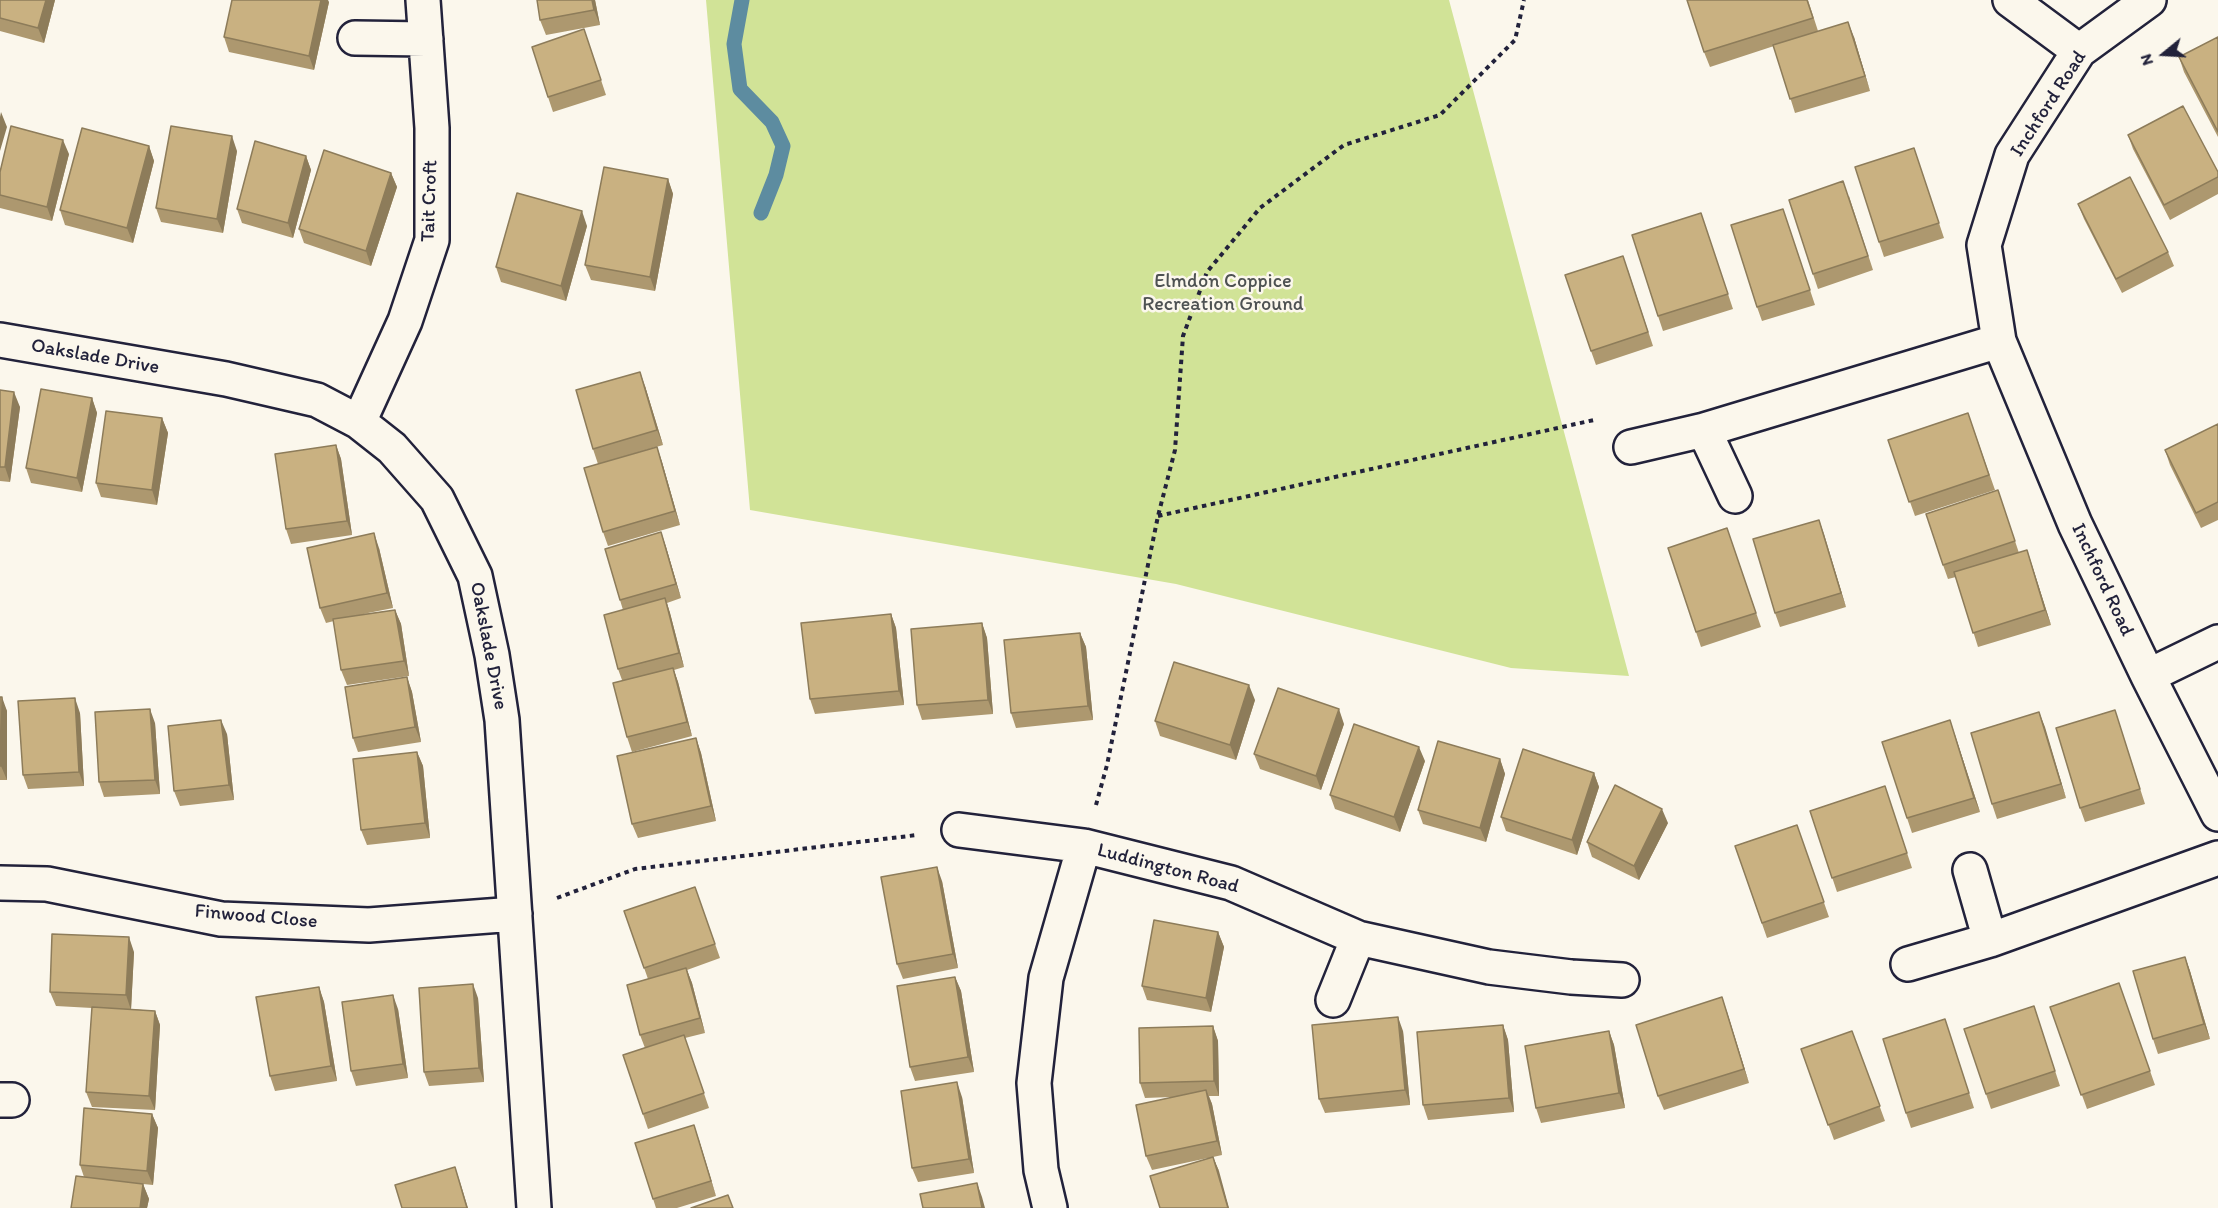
<!DOCTYPE html>
<html>
<head>
<meta charset="utf-8">
<style>
	body { margin:0 }
	#map { position:relative; width:2218px; height:1208px; overflow:hidden; background:#fbf7ec; font-family:Itim,sans-serif }
	canvas { display:block }
	.north { position:absolute; left:2134px; top:24px; width:60px; height:60px; -webkit-text-stroke:4px #fbf7ec; paint-order:stroke; rotate:252deg; font-size:16px; font-weight:700; line-height:24px; text-align:center; color:#22223b }
	.north::after { content:''; display:block; margin:auto; width:21px; height:27px; background:#22223b; clip-path:polygon(50% 0,100% 100%,50% 72%,0 100%) }
</style>
</head>
<body>
<div id="map">
<canvas width="2218" height="1208"></canvas>
<div class="north">N</div>
</div>
<script>
const c = document.querySelector('canvas').getContext('2d');
c.lineJoin = 'round';
function fillPath(path, color) { c.fillStyle = color; c.fill(path, 'evenodd'); }
function stroke(path, color, width, dash) { c.strokeStyle = color; c.lineWidth = width; c.lineCap = dash ? 'butt' : 'round'; c.setLineDash(dash || []); c.stroke(path); }
function drawText(font, color, halo, rows, align = 'center') {
  c.font = font + ' Itim,sans-serif'; c.lineWidth = 5; c.setLineDash([]); c.textBaseline = 'middle'; c.strokeStyle = halo; c.fillStyle = color; for (const [text, x, y, turn = 0] of rows) {
    c.save(); c.translate(x, y); c.rotate((+turn || 0) * Math.PI / 180); c.textAlign = isNaN(turn) ? turn : align; if (halo) c.strokeText(text, 0, 0); c.fillText(text, 0, 0); c.restore();
  }
}
const green = new Path2D(`
	M 706,0 L 1449,0 L 1629,676 L 1511,668 L 1176,584 L 750,510 Z`);
const stream = new Path2D(`
	M 742,0 L 734,44 L 740,89 L 772,122 L 783,146 L 776,175 L 761,213`);
const path = new Path2D(`
	M 1158,516 L 1594,420 L 1596,422
	M 1096,805 L 1107,765 L 1158,516 L 1175,450 L 1183,336 L 1207,272 L 1260,208 L 1344,145 L 1440,115 L 1515,40 L 1524,0
	M 557,898 L 635,869 L 917,835`);
const minor = new Path2D(`
	M 2010,0 L 2079,51
	M 2149,0 L 2079,51 L 2012,155 L 1984,245 L 1999,341 L 2075,524 L 2148,676 L 2218,814
	M 355,38 L 426,39
	M 0,340 L 226,379 L 317,400 L 359,422 L 392,448 L 437,499 L 475,576 L 492,655 L 502,720 L 534,1208
	M 359,422 L 405,321 L 432,240 L 432,128 L 423,0
	M 1631,447 L 1704,430
	M 1735,496 L 1704,430 L 1999,341
	M 2148,676 L 2218,642
	M 959,830 L 1084,846
	M 1970,870 L 1990,940
	M 0,883 L 47,884 L 221,919 L 369,925 L 515,914
	M 1908,964 L 1990,940 L 2218,858
	M 1333,1000 L 1358,938
	M 0,1100 L 12,1100
	M 1050,1208 L 1041,1170 L 1034,1083 L 1046,978 L 1084,846 L 1231,883 L 1358,938 L 1489,967 L 1571,977 L 1622,980`);
const wall = new Path2D(`
	M 0,0 L 55,0 L 44,43 L 0,31 Z
	M 595,0 L 600,25 L 546,35 L 540,20 Z
	M 1808,0 L 1818,31 L 1854,37 L 1870,91 L 1795,113 L 1774,46 L 1710,67 L 1704,52 Z
	M 329,2 L 314,70 L 229,52 L 224,37 Z
	M 584,29 L 606,95 L 553,112 L 548,97 Z
	M 2218,37 L 2218,137 L 2184,72 L 2179,57 Z
	M 2128,135 L 2218,172 L 2218,194 L 2170,220 L 2133,149 Z
	M 149,146 L 154,161 L 133,243 L 65,225 L 60,210 Z
	M 1914,148 L 1944,238 L 1884,257 L 1879,242 Z
	M 237,151 L 223,233 L 161,222 L 156,208 Z
	M 69,154 L 52,221 L 0,208 L 0,172 Z
	M 306,156 L 311,170 L 293,238 L 242,223 L 237,209 Z
	M 391,173 L 397,187 L 371,266 L 304,243 L 299,229 Z
	M 668,179 L 673,194 L 655,291 L 591,280 L 585,265 Z
	M 1849,196 L 1873,270 L 1818,289 L 1813,274 Z
	M 2078,204 L 2168,252 L 2174,266 L 2122,293 L 2084,219 Z
	M 1783,209 L 1815,305 L 1762,321 L 1757,307 Z
	M 1701,213 L 1733,309 L 1663,331 L 1658,316 Z
	M 587,226 L 566,301 L 501,282 L 496,267 Z
	M 1628,270 L 1653,346 L 1596,365 L 1591,351 Z
	M 645,386 L 663,445 L 598,464 L 593,449 Z
	M 0,390 L 20,407 L 10,482 L 0,481 Z
	M 92,398 L 97,413 L 82,492 L 31,483 L 26,468 Z
	M 1968,413 L 1995,490 L 1915,516 L 1888,440 Z
	M 162,418 L 168,433 L 157,505 L 101,497 L 96,483 Z
	M 2218,424 L 2218,520 L 2201,528 L 2170,465 L 2165,450 Z
	M 336,445 L 341,459 L 352,535 L 291,544 L 286,529 Z
	M 657,447 L 662,462 L 680,525 L 608,546 L 603,532 Z
	M 1998,490 L 2019,553 L 2027,550 L 2051,625 L 1978,647 L 1956,577 L 1948,579 L 1943,565 Z
	M 1819,520 L 1846,607 L 1780,627 L 1775,613 Z
	M 1727,528 L 1761,627 L 1701,647 L 1696,632 Z
	M 661,532 L 666,547 L 681,598 L 667,603 L 670,613 L 684,667 L 674,670 L 678,682 L 692,736 L 632,752 L 627,737 L 622,680 L 618,669 L 623,610 L 620,600 Z
	M 379,548 L 393,608 L 363,614 L 395,610 L 401,624 L 409,676 L 347,685 L 341,670 L 334,621 L 326,623 L 320,608 Z
	M 891,614 L 896,628 L 904,705 L 815,714 L 810,699 Z
	M 982,623 L 987,638 L 993,714 L 922,720 L 917,705 Z
	M 1080,633 L 1086,647 L 1093,720 L 1016,728 L 1011,713 Z
	M 407,677 L 412,692 L 421,742 L 358,752 L 353,738 Z
	M 0,697 L 7,711 L 7,780 L 0,780 Z
	M 1255,700 L 1236,760 L 1160,736 L 1155,721 Z
	M 2115,710 L 2145,804 L 2085,822 L 2080,808 Z
	M 2039,712 L 2066,798 L 1997,819 L 1992,804 Z
	M 80,713 L 84,786 L 28,789 L 23,775 Z
	M 155,723 L 160,794 L 104,797 L 99,782 Z
	M 1344,724 L 1321,790 L 1260,769 L 1254,754 Z
	M 227,734 L 234,800 L 180,806 L 174,791 Z
	M 1955,735 L 1980,812 L 1912,833 L 1907,818 Z
	M 696,738 L 701,753 L 716,821 L 638,838 L 632,824 Z
	M 417,752 L 423,766 L 430,838 L 367,845 L 361,830 Z
	M 1500,759 L 1505,774 L 1486,842 L 1423,824 L 1418,810 Z
	M 1425,761 L 1400,832 L 1335,809 L 1330,795 Z
	M 1594,773 L 1599,787 L 1577,855 L 1506,831 L 1501,817 Z
	M 1885,786 L 1912,868 L 1837,892 L 1810,811 Z
	M 1668,823 L 1639,880 L 1592,857 L 1587,842 Z
	M 1797,825 L 1829,917 L 1767,938 L 1735,846 Z
	M 942,881 L 958,968 L 903,979 L 897,964 Z
	M 695,887 L 720,958 L 687,970 L 692,983 L 705,1033 L 685,1038 L 709,1108 L 648,1129 L 623,1055 L 645,1048 L 640,1035 L 648,979 L 624,911 Z
	M 1218,932 L 1224,947 L 1211,1012 L 1147,1000 L 1142,986 Z
	M 134,952 L 131,1009 L 155,1011 L 160,1025 L 155,1110 L 92,1107 L 86,1092 L 92,1008 L 56,1006 L 50,992 Z
	M 2185,957 L 2190,971 L 2210,1039 L 2158,1054 L 2153,1039 Z
	M 955,977 L 961,991 L 974,1072 L 915,1081 L 910,1067 Z
	M 2119,983 L 2155,1085 L 2087,1109 L 2050,1007 Z
	M 319,987 L 324,1002 L 337,1081 L 275,1091 L 270,1076 Z
	M 478,998 L 484,1082 L 429,1086 L 424,1072 Z
	M 2034,1006 L 2060,1086 L 1991,1109 L 1986,1094 Z
	M 398,1009 L 408,1078 L 356,1086 L 351,1071 Z
	M 1727,1012 L 1749,1083 L 1664,1110 L 1658,1096 Z
	M 1945,1019 L 1974,1108 L 1911,1128 L 1906,1113 Z
	M 1503,1025 L 1508,1040 L 1514,1112 L 1428,1120 L 1423,1105 Z
	M 1213,1026 L 1218,1041 L 1219,1096 L 1209,1096 L 1212,1104 L 1222,1155 L 1213,1157 L 1219,1171 L 1208,1158 L 1152,1170 L 1146,1156 L 1171,1097 L 1145,1098 L 1140,1083 Z
	M 1403,1031 L 1410,1105 L 1325,1113 L 1319,1099 Z
	M 1609,1031 L 1614,1045 L 1625,1108 L 1541,1123 L 1536,1108 Z
	M 1852,1031 L 1885,1121 L 1834,1140 L 1801,1049 Z
	M 962,1097 L 974,1173 L 918,1182 L 912,1168 Z
	M 152,1114 L 158,1128 L 153,1185 L 143,1184 L 149,1199 L 147,1208 L 71,1208 L 84,1177 L 80,1165 Z
	M 699,1140 L 716,1196 L 677,1208 L 656,1208 L 635,1143 Z`);
const shadedWall = new Path2D(`
	M 46,0 L 55,0 L 44,43 L 38,28 Z
	M 321,0 L 328,0 L 329,2 L 314,70 L 309,56 Z
	M 592,0 L 595,0 L 600,25 L 594,10 Z
	M 1848,22 L 1854,37 L 1870,91 L 1865,76 Z
	M 1,112 L 7,127 L 0,151 L 0,117 Z
	M 232,136 L 237,151 L 223,233 L 217,219 Z
	M 63,140 L 69,154 L 52,221 L 47,207 Z
	M 149,146 L 154,161 L 133,243 L 127,228 Z
	M 306,156 L 311,170 L 293,238 L 288,223 Z
	M 391,173 L 397,187 L 371,266 L 366,251 Z
	M 668,179 L 673,194 L 655,291 L 650,277 Z
	M 582,211 L 587,226 L 566,301 L 561,286 Z
	M 640,372 L 645,386 L 663,445 L 657,430 Z
	M 14,392 L 20,407 L 10,482 L 5,467 Z
	M 92,398 L 97,413 L 82,492 L 77,478 Z
	M 162,418 L 168,433 L 157,505 L 152,490 Z
	M 336,445 L 341,459 L 352,535 L 347,521 Z
	M 657,447 L 662,462 L 680,525 L 675,511 Z
	M 1819,520 L 1824,534 L 1846,607 L 1841,593 Z
	M 661,532 L 666,547 L 681,598 L 676,584 Z
	M 374,533 L 379,548 L 393,608 L 387,593 Z
	M 2027,550 L 2032,565 L 2051,625 L 2045,610 Z
	M 665,598 L 670,613 L 684,667 L 679,653 Z
	M 395,610 L 401,624 L 409,676 L 404,661 Z
	M 891,614 L 896,628 L 904,705 L 899,691 Z
	M 982,623 L 987,638 L 993,714 L 988,700 Z
	M 1080,633 L 1086,647 L 1093,720 L 1088,706 Z
	M 673,668 L 678,682 L 692,736 L 687,722 Z
	M 407,677 L 412,692 L 421,742 L 415,727 Z
	M 1249,685 L 1255,700 L 1236,760 L 1230,745 Z
	M 2,697 L 7,711 L 7,780 L 1,766 Z
	M 75,698 L 80,713 L 84,786 L 79,772 Z
	M 150,709 L 155,723 L 160,794 L 155,780 Z
	M 1339,709 L 1344,724 L 1321,790 L 1316,776 Z
	M 2039,712 L 2045,727 L 2066,798 L 2061,784 Z
	M 221,720 L 227,734 L 234,800 L 229,785 Z
	M 1950,720 L 1955,735 L 1980,812 L 1974,798 Z
	M 696,738 L 701,753 L 716,821 L 711,806 Z
	M 1419,747 L 1425,761 L 1400,832 L 1394,817 Z
	M 417,752 L 423,766 L 430,838 L 425,823 Z
	M 1500,759 L 1505,774 L 1486,842 L 1480,828 Z
	M 1594,773 L 1599,787 L 1577,855 L 1572,840 Z
	M 1662,809 L 1668,823 L 1639,880 L 1634,866 Z
	M 937,867 L 942,881 L 958,968 L 953,954 Z
	M 1218,932 L 1224,947 L 1211,1012 L 1206,998 Z
	M 129,937 L 134,952 L 131,1010 L 126,995 Z
	M 2185,957 L 2190,971 L 2210,1039 L 2204,1024 Z
	M 686,968 L 692,983 L 705,1033 L 700,1018 Z
	M 955,977 L 961,991 L 974,1072 L 968,1057 Z
	M 473,984 L 478,998 L 484,1082 L 479,1068 Z
	M 319,987 L 324,1002 L 337,1081 L 331,1066 Z
	M 393,995 L 398,1009 L 408,1078 L 403,1064 Z
	M 1722,997 L 1727,1012 L 1749,1083 L 1744,1069 Z
	M 155,1011 L 160,1025 L 155,1110 L 149,1096 Z
	M 1398,1017 L 1403,1031 L 1410,1105 L 1405,1090 Z
	M 1503,1025 L 1508,1040 L 1514,1112 L 1509,1098 Z
	M 1213,1026 L 1218,1041 L 1219,1096 L 1214,1081 Z
	M 1609,1031 L 1614,1045 L 1625,1108 L 1619,1093 Z
	M 957,1082 L 962,1097 L 974,1173 L 969,1159 Z
	M 1206,1090 L 1212,1104 L 1222,1155 L 1217,1141 Z
	M 152,1114 L 158,1128 L 153,1185 L 147,1171 Z
	M 694,1125 L 699,1140 L 716,1196 L 711,1181 Z
	M 1213,1157 L 1219,1171 L 1229,1208 L 1228,1208 Z
	M 455,1167 L 460,1182 L 468,1208 L 467,1208 Z
	M 977,1183 L 982,1197 L 985,1208 L 982,1208 Z
	M 143,1184 L 149,1199 L 147,1208 L 140,1208 Z`);
const building = new Path2D(`
	M 0,0 L 46,0 L 38,28 L 0,18 Z
	M 232,0 L 321,0 L 309,56 L 224,37 Z
	M 537,0 L 592,0 L 594,10 L 540,20 Z
	M 1687,0 L 1807,0 L 1813,18 L 1704,52 Z
	M 1848,22 L 1865,76 L 1790,99 L 1773,45 Z
	M 584,29 L 601,80 L 548,97 L 532,47 Z
	M 2218,37 L 2218,132 L 2179,57 Z
	M 2183,106 L 2218,172 L 2218,177 L 2164,205 L 2128,135 Z
	M 11,126 L 63,140 L 47,207 L 0,195 L 0,172 Z
	M 171,126 L 232,136 L 217,219 L 156,208 Z
	M 82,128 L 149,146 L 127,228 L 60,210 Z
	M 255,141 L 306,156 L 288,223 L 237,209 Z
	M 1914,148 L 1939,223 L 1879,242 L 1855,167 Z
	M 324,150 L 391,173 L 366,251 L 299,229 Z
	M 604,167 L 668,179 L 650,277 L 585,265 Z
	M 2130,177 L 2168,252 L 2116,279 L 2078,204 Z
	M 1843,181 L 1868,256 L 1813,274 L 1789,200 Z
	M 517,193 L 582,211 L 561,286 L 496,267 Z
	M 1783,209 L 1810,290 L 1757,307 L 1731,225 Z
	M 1701,213 L 1728,294 L 1658,316 L 1632,235 Z
	M 1623,256 L 1648,332 L 1591,351 L 1565,275 Z
	M 640,372 L 657,430 L 593,449 L 576,390 Z
	M 41,389 L 92,398 L 77,478 L 26,468 Z
	M 0,390 L 14,392 L 5,467 L 0,467 Z
	M 106,411 L 162,418 L 152,490 L 96,483 Z
	M 1968,413 L 1989,475 L 1909,502 L 1888,440 Z
	M 2218,424 L 2218,502 L 2196,513 L 2165,450 Z
	M 336,445 L 347,521 L 286,529 L 275,454 Z
	M 657,447 L 675,511 L 603,532 L 584,468 Z
	M 1998,490 L 2015,541 L 1943,565 L 1926,514 Z
	M 1819,520 L 1841,593 L 1775,613 L 1753,539 Z
	M 1727,528 L 1756,613 L 1696,632 L 1668,548 Z
	M 661,532 L 676,584 L 620,600 L 605,549 Z
	M 374,533 L 387,593 L 320,608 L 307,548 Z
	M 2027,550 L 2045,610 L 1973,633 L 1954,572 Z
	M 665,598 L 679,653 L 618,669 L 604,615 Z
	M 395,610 L 404,661 L 341,670 L 333,619 Z
	M 891,614 L 899,691 L 810,699 L 801,623 Z
	M 982,623 L 988,700 L 917,705 L 911,629 Z
	M 1080,633 L 1088,706 L 1011,713 L 1004,640 Z
	M 1174,662 L 1249,685 L 1230,745 L 1155,721 Z
	M 673,668 L 687,722 L 627,737 L 613,683 Z
	M 407,677 L 415,727 L 353,738 L 345,687 Z
	M 1278,688 L 1339,709 L 1316,776 L 1254,754 Z
	M 0,697 L 2,697 L 1,766 L 0,766 Z
	M 75,698 L 79,772 L 23,775 L 18,701 Z
	M 150,709 L 155,780 L 99,782 L 95,712 Z
	M 2115,710 L 2140,789 L 2080,808 L 2056,728 Z
	M 2039,712 L 2061,784 L 1992,804 L 1971,733 Z
	M 221,720 L 229,785 L 174,791 L 168,726 Z
	M 1950,720 L 1974,798 L 1907,818 L 1882,742 Z
	M 1354,724 L 1419,747 L 1394,817 L 1330,795 Z
	M 696,738 L 711,806 L 632,824 L 617,756 Z
	M 1438,741 L 1500,759 L 1480,828 L 1418,810 Z
	M 1523,749 L 1594,773 L 1572,840 L 1501,817 Z
	M 417,752 L 425,823 L 361,830 L 353,759 Z
	M 1615,785 L 1662,809 L 1634,866 L 1587,842 Z
	M 1885,786 L 1907,853 L 1832,878 L 1810,811 Z
	M 1797,825 L 1824,902 L 1762,923 L 1735,846 Z
	M 937,867 L 953,954 L 897,964 L 881,877 Z
	M 695,887 L 715,944 L 644,968 L 624,911 Z
	M 1154,920 L 1218,932 L 1206,998 L 1142,986 Z
	M 52,934 L 129,937 L 126,995 L 50,992 Z
	M 2185,957 L 2204,1024 L 2153,1039 L 2133,971 Z
	M 686,968 L 700,1018 L 640,1035 L 627,985 Z
	M 955,977 L 968,1057 L 910,1067 L 897,986 Z
	M 2119,983 L 2150,1071 L 2081,1095 L 2050,1007 Z
	M 473,984 L 479,1068 L 424,1072 L 419,988 Z
	M 319,987 L 331,1066 L 270,1076 L 256,997 Z
	M 393,995 L 403,1064 L 351,1071 L 342,1002 Z
	M 1722,997 L 1744,1069 L 1658,1096 L 1636,1025 Z
	M 2034,1006 L 2055,1071 L 1986,1094 L 1964,1029 Z
	M 92,1007 L 155,1011 L 149,1096 L 86,1092 Z
	M 1398,1017 L 1405,1090 L 1319,1099 L 1312,1025 Z
	M 1945,1019 L 1969,1093 L 1906,1113 L 1883,1039 Z
	M 1503,1025 L 1509,1098 L 1423,1105 L 1417,1032 Z
	M 1213,1026 L 1214,1081 L 1140,1083 L 1139,1028 Z
	M 1609,1031 L 1619,1093 L 1536,1108 L 1525,1046 Z
	M 1852,1031 L 1880,1106 L 1828,1125 L 1801,1049 Z
	M 684,1035 L 704,1093 L 643,1114 L 623,1055 Z
	M 957,1082 L 969,1159 L 912,1168 L 901,1091 Z
	M 1206,1090 L 1217,1141 L 1146,1156 L 1136,1105 Z
	M 84,1108 L 152,1114 L 147,1171 L 80,1165 Z
	M 694,1125 L 711,1181 L 653,1199 L 635,1143 Z
	M 1213,1157 L 1228,1208 L 1160,1208 L 1150,1176 Z
	M 455,1167 L 467,1208 L 402,1208 L 395,1185 Z
	M 76,1176 L 143,1184 L 140,1208 L 71,1208 Z
	M 977,1183 L 982,1208 L 923,1208 L 920,1194 Z
	M 728,1195 L 733,1208 L 691,1208 Z`);
const streetNames = [
	["Inchford Road",2049,104,-57],
	["Tait Croft",430,201,-88],
	["Oakslade Drive",95,357,10],
	["Inchford Road",2102,580,65],
	["Oakslade Drive",488,646,79],
	["Luddington Road",1168,869,15],
	["Finwood Close",256,917,5]
];
const parkNames = [
	["Elmdon Coppice",1223,282],
	["Recreation Ground",1223,305]
];
fillPath(green, '#d1e397');
stroke(stream, '#5d8ca0', 15);
stroke(minor, '#22223b', 38);
stroke(path, '#22223b', 4, [4.5, 4.5]);
stroke(minor, '#fbf7ec', 33);
fillPath(wall, '#ad986f');
fillPath(shadedWall, '#8d7c5a');
fillPath(building, '#c9b181');
stroke(building, '#8d7c5a', 1.5);
drawText('20px', '#22223b', '#fbf7ec', streetNames);
drawText('20px', '#4e5252', '#fbf7ec', parkNames);
</script>
</body>
</html>
